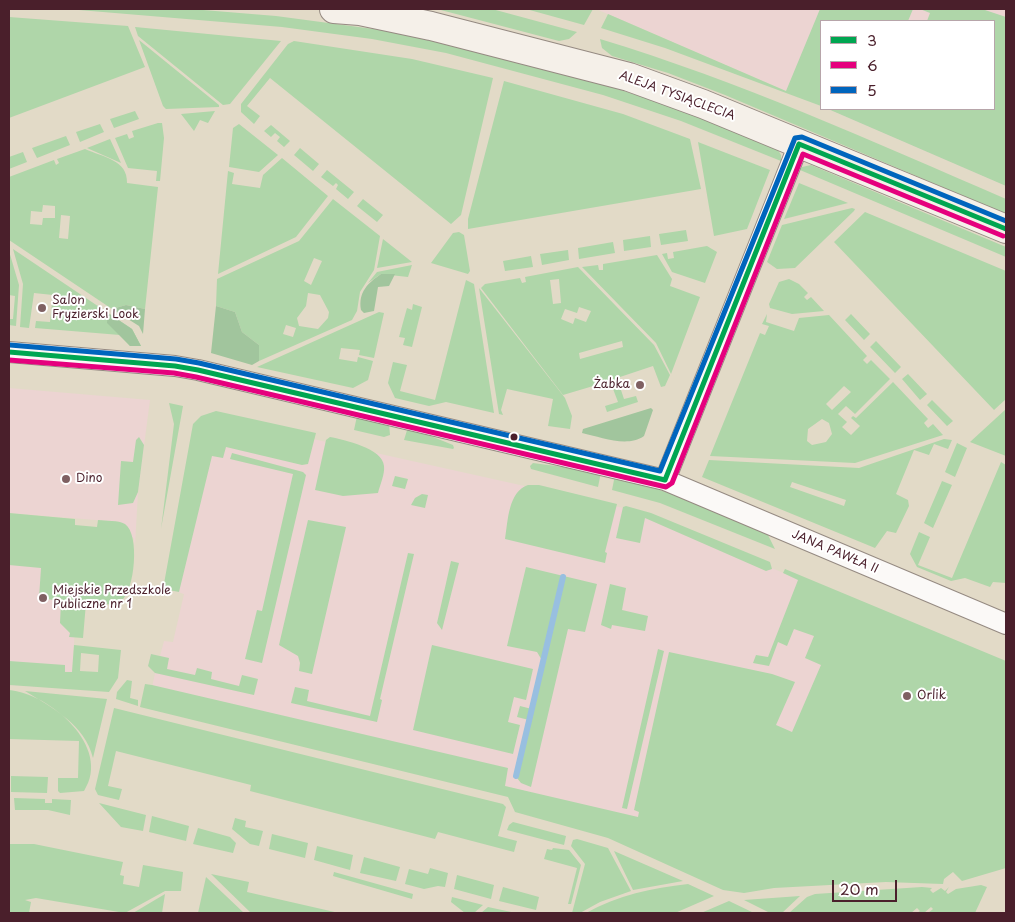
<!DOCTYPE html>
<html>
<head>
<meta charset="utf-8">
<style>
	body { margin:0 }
	#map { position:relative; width:1015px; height:922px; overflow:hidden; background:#e2dac7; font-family:"Playpen Sans",sans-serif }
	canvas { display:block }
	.frame { position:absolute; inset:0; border:10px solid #4a1f2b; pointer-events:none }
	.legend { position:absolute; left:820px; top:20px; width:175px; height:90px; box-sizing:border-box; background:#fff; border:1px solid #b7a5aa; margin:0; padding:6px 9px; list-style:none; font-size:15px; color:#4a1f2b }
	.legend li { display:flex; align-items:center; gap:10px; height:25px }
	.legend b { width:25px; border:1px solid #b7a5aa }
	.scale { position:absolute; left:832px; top:880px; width:65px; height:22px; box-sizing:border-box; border:2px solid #4a1f2b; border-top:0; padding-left:6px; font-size:15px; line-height:18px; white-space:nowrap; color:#4a1f2b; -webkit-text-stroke:4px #fff; paint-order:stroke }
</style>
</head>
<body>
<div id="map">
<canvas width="1015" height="922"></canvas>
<div class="frame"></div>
<ul class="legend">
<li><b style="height:6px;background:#00a651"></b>3</li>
<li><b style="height:6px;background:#e5007d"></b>6</li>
<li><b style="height:6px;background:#0065bd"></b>5</li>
</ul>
<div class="scale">20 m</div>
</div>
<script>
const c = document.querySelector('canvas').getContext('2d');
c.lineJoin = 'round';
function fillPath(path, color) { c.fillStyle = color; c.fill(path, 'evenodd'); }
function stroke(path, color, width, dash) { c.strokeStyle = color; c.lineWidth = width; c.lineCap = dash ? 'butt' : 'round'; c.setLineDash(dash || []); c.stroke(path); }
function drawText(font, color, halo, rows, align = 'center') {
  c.font = font + ' "Playpen Sans",sans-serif'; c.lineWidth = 4; c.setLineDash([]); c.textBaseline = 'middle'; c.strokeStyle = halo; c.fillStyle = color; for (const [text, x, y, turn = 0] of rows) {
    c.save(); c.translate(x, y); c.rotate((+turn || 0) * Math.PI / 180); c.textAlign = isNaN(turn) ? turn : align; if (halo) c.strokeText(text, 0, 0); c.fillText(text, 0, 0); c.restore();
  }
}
const built = new Path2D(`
	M 596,9 L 1006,9 L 1006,186 L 828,109 L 994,109 L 994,21 L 821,21 L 821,106 Z
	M 9,388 L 150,400 L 138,492 L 135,546 L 134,539 L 120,522 L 9,513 Z
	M 205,415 L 637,511 L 1006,667 L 740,848 L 151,692 L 155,673 L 148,666 L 151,654 L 160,656 L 164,641 L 173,642 L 184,594 L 171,590 Z
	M 9,542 L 80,558 L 72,672 L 41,670 L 39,687 L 9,685 Z`);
const green = new Path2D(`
	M 67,9 L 191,9 L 276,16 L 396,32 L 488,53 L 618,89 L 682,110 L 778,150 L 781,155 L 781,161 L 681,121 L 603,95 L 446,53 L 372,39 L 282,27 Z
	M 437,9 L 492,9 L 577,32 L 569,39 L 559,41 Z
	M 526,9 L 593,9 L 584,25 Z
	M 820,9 L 913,9 L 908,21 L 821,21 L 821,106 L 665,48 L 601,28 L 608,14 L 786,91 Z
	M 920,9 L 982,9 L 1006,17 L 1006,186 L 828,109 L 994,109 L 994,21 L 927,21 L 930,13 Z
	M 9,17 L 128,26 L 145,67 L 9,118 Z
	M 135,27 L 281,41 L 230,104 L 223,105 L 138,36 Z
	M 600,39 C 739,81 872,141 1006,199 L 1006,214 L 725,95 L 668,73 L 612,56 L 602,48 Z
	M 139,40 L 219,105 L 219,107 L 166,109 L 163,106 Z
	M 294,41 L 412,59 L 493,78 L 461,215 L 451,224 L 270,78 L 247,106 L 260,116 L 254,124 L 241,112 L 241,104 L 288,44 Z
	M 504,81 L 623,114 L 690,139 L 701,189 L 468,229 L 468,219 Z
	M 135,111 L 139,119 L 114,128 L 110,119 Z
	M 215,111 L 208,123 L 200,120 L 194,131 L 181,114 Z
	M 158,123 L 162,123 L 164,138 L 160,181 L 156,181 L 157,171 L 128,168 L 115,138 L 127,134 L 129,139 L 134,137 L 132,131 Z
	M 100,124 L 104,132 L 80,142 L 76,132 Z
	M 239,124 L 278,155 L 259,172 L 229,167 L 233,128 Z
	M 271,125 L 290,141 L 284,147 L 277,141 L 280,137 L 275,133 L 271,137 L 264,131 Z
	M 66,136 L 70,145 L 37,158 L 32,148 Z
	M 110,139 L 121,163 L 87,148 Z
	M 698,142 L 770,170 L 747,229 L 714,236 Z
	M 300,148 L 319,164 L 313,171 L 294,155 Z
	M 85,149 C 103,157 128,160 127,183 L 158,187 L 145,309 L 126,305 L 112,309 L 9,240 L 9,177 L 54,160 L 56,165 L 59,163 L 57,159 ZM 43,205 L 55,206 L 55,218 L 43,218 L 42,225 L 30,224 L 31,211 L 42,212 ZM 61,215 L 70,216 L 68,239 L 59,238 Z
	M 23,152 L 27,162 L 9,169 L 9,157 Z
	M 282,158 L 328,196 L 296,237 L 218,274 L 228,171 L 234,173 L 232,184 L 260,188 L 263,175 Z
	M 811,165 L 1006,247 L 1006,257 L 800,170 L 802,167 Z
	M 327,170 L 354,192 L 348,199 L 336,189 L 338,185 L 336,183 L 333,186 L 321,177 Z
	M 799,183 L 848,203 L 784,219 Z
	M 333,199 L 380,236 L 374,270 L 360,292 L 357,311 L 352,320 L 259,361 L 259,345 L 242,332 L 235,312 L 216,306 L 217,279 L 299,241 ZM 314,258 L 322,261 L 311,285 L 304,281 ZM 308,293 L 320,295 L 329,312 L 328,318 L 318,329 L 299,326 L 297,318 L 306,306 ZM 286,325 L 296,328 L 293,337 L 283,334 Z
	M 363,199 L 383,215 L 377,222 L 357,206 Z
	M 852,208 L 855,209 L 854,211 L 795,268 L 777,269 L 767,262 L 782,225 Z
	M 865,212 L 1006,271 L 1006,399 L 994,410 L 834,242 Z
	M 686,230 L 688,241 L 661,245 L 659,234 Z
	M 459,232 L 464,235 L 470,271 L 468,274 L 431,263 L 453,233 Z
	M 650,236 L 651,247 L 624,251 L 623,240 Z
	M 383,239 L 412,262 L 377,268 Z
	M 613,242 L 615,253 L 579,259 L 578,248 Z
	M 707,246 L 717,252 L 705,283 L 672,272 L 662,254 L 667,253 L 668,259 L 674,258 L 673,252 Z
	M 13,249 L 132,329 L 141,346 L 130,346 L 120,335 L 35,328 L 36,321 L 50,322 L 53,295 L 34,293 L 29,328 L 20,327 L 23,284 Z
	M 568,250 L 569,260 L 542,265 L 540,254 Z
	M 9,251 L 19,285 L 16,326 L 9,325 L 9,319 L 13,319 L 15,296 L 9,295 Z
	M 657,255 L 672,279 L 670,286 L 700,297 L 671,374 L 656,343 L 582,267 L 598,265 L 599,270 L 603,270 L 603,264 Z
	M 531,256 L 533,267 L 505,271 L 503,261 Z
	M 412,265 L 408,277 L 381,274 L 368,283 L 377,272 Z
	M 578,267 L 654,345 L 670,375 L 665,386 L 661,387 L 653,366 L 617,378 L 624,399 L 636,396 L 638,402 L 607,412 L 605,406 L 618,402 L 610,381 L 563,395 L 481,288 L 485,284 L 520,278 L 522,283 L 526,282 L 525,277 ZM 559,279 L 561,303 L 553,304 L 550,280 ZM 579,307 L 591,311 L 586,322 L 575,318 L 573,324 L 561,319 L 565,309 L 577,313 ZM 622,341 L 623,347 L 580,359 L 579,353 Z
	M 789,279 L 799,284 L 808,293 L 804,297 L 807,300 L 811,297 L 824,311 L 792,314 L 770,308 L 769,304 L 779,282 Z
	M 466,280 L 474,284 L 494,413 L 446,402 L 429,406 L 395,398 L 388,383 L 393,362 L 407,365 L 400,391 L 435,400 Z
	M 479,288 L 565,398 L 572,416 L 570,429 L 548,426 L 553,399 L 507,389 L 501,410 L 503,415 L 499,414 Z
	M 413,304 L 422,307 L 412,347 L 403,345 L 405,338 L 399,337 L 407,308 L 412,310 Z
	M 379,312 L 384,313 L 374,358 L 359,355 L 360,350 L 341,348 L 339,359 L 357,362 L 358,357 L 373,361 L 368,380 L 353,388 L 257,367 Z
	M 767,314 L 766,322 L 794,331 L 799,318 L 829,315 L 867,356 L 863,360 L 867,364 L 871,360 L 890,379 L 855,414 L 846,406 L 838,414 L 847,422 L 842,427 L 851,435 L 860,426 L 851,418 L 853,416 L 856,418 L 893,382 L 928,419 L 924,423 L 928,428 L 933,424 L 943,435 L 855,463 L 710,456 L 760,333 L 765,335 L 769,326 L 762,324 ZM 844,386 L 851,392 L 832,410 L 826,404 ZM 822,419 L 829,423 L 832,434 L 826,442 L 812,445 L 807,441 L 808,429 Z
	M 851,314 L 870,334 L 864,340 L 845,320 Z
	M 876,341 L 901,367 L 895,373 L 870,347 Z
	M 908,374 L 927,394 L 920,400 L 902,379 Z
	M 932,400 L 953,421 L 947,426 L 927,405 Z
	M 169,403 L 183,406 L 161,529 L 174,424 Z
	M 1006,409 L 1006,456 L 970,442 Z
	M 216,411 L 316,433 L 308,464 L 302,465 L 226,447 L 223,458 L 212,456 L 179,592 L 163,589 L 193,424 L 201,416 Z
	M 357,416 L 389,424 L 390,435 L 384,437 L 354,430 Z
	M 408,427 L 453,445 L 454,448 L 453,449 L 404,440 Z
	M 139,437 L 144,445 L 138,492 L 133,503 L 118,505 L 121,461 L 133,462 L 136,440 Z
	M 330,437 C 344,440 383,448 384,466 C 385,474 380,485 378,493 L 343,496 L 315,490 L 326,440 Z
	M 944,439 L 952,440 L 948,449 L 934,444 L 929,455 L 914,450 L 896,494 L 908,500 L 909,506 L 896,533 L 887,531 L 875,548 L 702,477 L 709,460 L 859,468 ZM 792,482 L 846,500 L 844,506 L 790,487 Z
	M 957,443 L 967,448 L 955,477 L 945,472 Z
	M 232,453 L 303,472 L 306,475 L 262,663 L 245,659 L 257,610 L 262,611 L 293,474 L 230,459 Z
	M 1001,462 L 1006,465 L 1006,583 L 993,582 L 990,587 L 965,578 L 951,581 L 917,567 L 910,554 L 919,532 L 930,537 L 918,565 L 952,578 Z
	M 533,463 L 601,472 L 598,487 L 531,469 L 530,466 Z
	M 615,475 L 672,494 L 754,527 L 768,535 L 775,549 L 660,503 L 612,490 Z
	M 395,476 L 408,479 L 405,489 L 392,486 Z
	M 942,481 L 952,485 L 933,528 L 924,523 Z
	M 528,485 L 539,485 L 617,504 L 605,552 L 607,553 L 605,563 L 505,539 C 508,521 508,492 528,485 Z
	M 422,494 L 428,495 L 425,508 L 411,505 L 415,498 Z
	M 626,506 L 651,513 L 770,562 L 772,569 L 766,571 L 645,518 L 640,543 L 616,538 L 623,507 Z
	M 9,513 L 75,519 L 75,525 L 97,527 L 98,520 C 106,521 118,520 125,524 C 140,534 135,591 121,601 C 112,607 96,603 86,603 L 83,638 L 69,637 L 70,633 L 60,623 L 61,601 L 39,598 L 41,568 L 9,565 Z
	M 308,520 L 346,527 L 312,674 L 299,671 L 300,663 L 298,656 L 279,645 Z
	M 408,553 L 414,554 L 380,699 L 382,700 L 377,722 L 291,703 L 295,687 L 309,690 L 307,701 L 370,716 Z
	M 451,561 L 459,563 L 442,630 L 437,623 Z
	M 526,567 L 597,584 L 585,632 L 568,629 L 531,787 L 521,783 L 517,778 L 529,720 L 517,717 L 520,706 L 532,709 L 543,662 L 537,652 L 507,646 Z
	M 785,569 L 1006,661 L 1006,868 L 962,881 L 953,872 L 944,879 L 943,884 L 886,882 L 774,888 L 744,893 L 723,890 L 608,838 L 515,812 L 508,797 L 140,707 L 145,684 L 152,685 L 508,768 L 505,786 L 638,817 L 639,812 L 634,810 L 669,652 L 772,674 L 795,682 L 776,725 L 792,732 L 821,665 L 805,658 L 814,636 L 794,629 L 787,646 L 778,642 L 769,666 L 753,663 L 756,655 L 768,657 L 798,580 L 783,573 Z
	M 610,584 L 626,588 L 622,610 L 648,616 L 645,631 L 612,625 L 611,629 L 601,625 Z
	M 74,645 L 121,650 L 118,678 L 109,692 L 9,685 L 9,661 L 65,665 L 65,672 L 72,672 ZM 81,653 L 99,655 L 98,672 L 80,671 Z
	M 432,645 L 533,669 L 526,700 L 514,697 L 508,722 L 520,725 L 513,754 L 413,730 Z
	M 658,649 L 664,651 L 627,809 L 622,808 Z
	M 151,654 L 169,658 L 167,669 L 195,675 L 197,668 L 212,672 L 211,679 L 239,686 L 242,675 L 258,679 L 254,695 L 155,673 L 148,666 Z
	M 127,680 L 132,681 L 130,698 L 138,700 L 138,706 L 116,699 L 117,692 Z
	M 9,690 C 49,693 113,747 84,791 L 60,793 L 58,791 L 58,778 L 78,778 L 79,741 L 9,739 Z
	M 25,691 L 107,699 L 93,758 C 85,725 53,708 25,691 Z
	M 114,708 L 503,804 L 506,807 L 498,836 L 517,841 L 514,852 L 438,832 L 435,839 L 250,791 L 251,785 L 116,751 L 108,786 L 122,789 L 119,800 L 98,795 L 95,789 Z
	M 11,776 L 48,777 L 47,793 L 11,792 Z
	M 14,798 L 45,799 L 45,803 L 52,803 L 52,799 L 71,800 L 70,815 L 48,810 L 15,810 Z
	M 99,803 L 146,815 L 143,831 L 121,827 Z
	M 152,816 L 189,826 L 186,841 L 149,832 Z
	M 235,818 L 246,821 L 245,827 L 263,831 L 259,846 L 250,844 L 232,829 Z
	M 513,822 L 566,836 L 564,845 L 507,830 L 509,825 Z
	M 198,828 L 230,837 L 236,843 L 233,853 L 193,844 Z
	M 272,834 L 308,843 L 305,858 L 269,849 Z
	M 577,839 L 608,848 L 631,891 L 600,902 L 580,913 L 572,913 L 585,864 L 571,846 L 573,840 Z
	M 9,844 L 34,844 L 123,862 L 120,875 L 124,876 L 123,884 L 139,887 L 143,865 L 183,872 L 181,891 L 165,891 L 125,913 L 36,898 L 25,900 L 31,902 L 29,913 L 9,913 Z
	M 317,846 L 353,855 L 350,870 L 314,860 Z
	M 553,848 L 569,850 L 581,865 L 571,904 L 568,904 L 577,868 L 544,859 L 547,849 L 552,850 Z
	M 614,851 L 683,881 L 633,890 Z
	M 364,857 L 400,867 L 396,881 L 360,873 Z
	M 430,868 L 448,873 L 445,887 L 438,886 L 424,889 L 405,884 L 409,869 L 428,874 Z
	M 334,872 L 413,894 L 412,899 L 333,876 Z
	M 211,874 L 249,882 L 247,892 L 339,913 L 251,913 Z
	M 457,875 L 494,885 L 491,899 L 454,889 Z
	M 206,877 L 244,913 L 198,913 Z
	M 688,884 L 714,896 L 675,913 L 586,913 C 618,895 652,888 688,884 Z
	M 981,885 L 987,887 L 975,913 L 928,913 L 933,909 L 931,907 L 924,913 L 917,913 L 920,911 L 917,908 L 911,913 L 789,913 L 807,897 L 815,894 L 922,887 L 932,888 L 930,890 L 933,893 L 941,888 L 945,891 L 949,887 L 946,892 L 948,894 L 956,889 Z
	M 503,887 L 539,897 L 536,910 L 499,901 Z
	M 165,894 L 162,913 L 133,913 Z
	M 800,896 L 782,913 L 770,913 L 744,900 Z
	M 452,897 L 483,905 L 474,913 L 465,913 L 451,902 Z
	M 729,901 L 754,913 L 701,913 Z
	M 488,907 L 516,913 L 481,913 Z`);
const forest = new Path2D(`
	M 381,274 L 395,274 L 389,286 L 378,287 L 374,311 L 364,313 L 361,310 C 358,292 368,283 381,274 Z
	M 126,305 L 145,309 L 143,334 L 139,326 L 112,309 Z
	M 216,306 L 235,312 L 242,332 L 259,345 L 259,361 L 252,365 L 211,353 Z
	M 108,313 L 132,329 L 141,346 L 130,346 L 107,323 Z
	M 651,408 L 653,410 L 644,436 C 627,448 601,437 582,433 L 583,429 Z`);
const stream = new Path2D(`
	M 516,776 L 563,577`);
const street = new Path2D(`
	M 9,352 L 175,366 L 198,370 L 665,480 L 1006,624
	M 665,480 L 799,144`);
const secondary = new Path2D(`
	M 334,9 L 360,11 L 431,26 L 629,77 L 703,104 L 1006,229`);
const bus1 = new Path2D(`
	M 799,144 L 1006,229
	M 9,352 L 175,366 L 198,370 L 665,480
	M 665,480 L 799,144`);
const bus2 = new Path2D(`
	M 9,360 L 174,373 L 196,377 L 666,487 L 672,483 L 803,154 L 1003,236`);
const bus3 = new Path2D(`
	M 10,345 L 176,359 L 199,363 L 660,471 L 795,138 L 802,137 L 1006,221`);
const markers = [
	[42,308,5,"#7f6062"],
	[640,385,5,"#7f6062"],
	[514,437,4.5,"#4a1f2b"],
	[66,479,5,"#7f6062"],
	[43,598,5,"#7f6062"],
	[907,696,5,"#7f6062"]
];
const streetNames = [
	["ALEJA TYSIĄCLECIA",677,96,20],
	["JANA PAWŁA II",835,552,23]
];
const poiNames = [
	["Salon",52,301],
	["Fryzierski Look",52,315],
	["Żabka",630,385,"right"],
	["Dino",76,479],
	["Miejskie Przedszkole",53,591],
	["Publiczne nr 1",53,605],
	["Orlik",917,696]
];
fillPath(built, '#ecd4d2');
fillPath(green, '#afd6a9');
fillPath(forest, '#a1c59d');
stroke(stream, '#98bfe0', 6);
stroke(street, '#958a82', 22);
stroke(secondary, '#958a82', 30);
stroke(street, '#fbf9f7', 20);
stroke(secondary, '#f5f0e9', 28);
stroke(bus1, '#00a651', 5);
stroke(bus2, '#e5007d', 5);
stroke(bus3, '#0065bd', 5);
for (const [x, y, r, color] of markers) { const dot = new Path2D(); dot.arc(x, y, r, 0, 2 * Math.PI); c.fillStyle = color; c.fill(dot); stroke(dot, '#fff', 2); }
drawText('12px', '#4a1f2b', '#fff', streetNames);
drawText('12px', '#4a1f2b', '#fff', poiNames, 'left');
</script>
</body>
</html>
